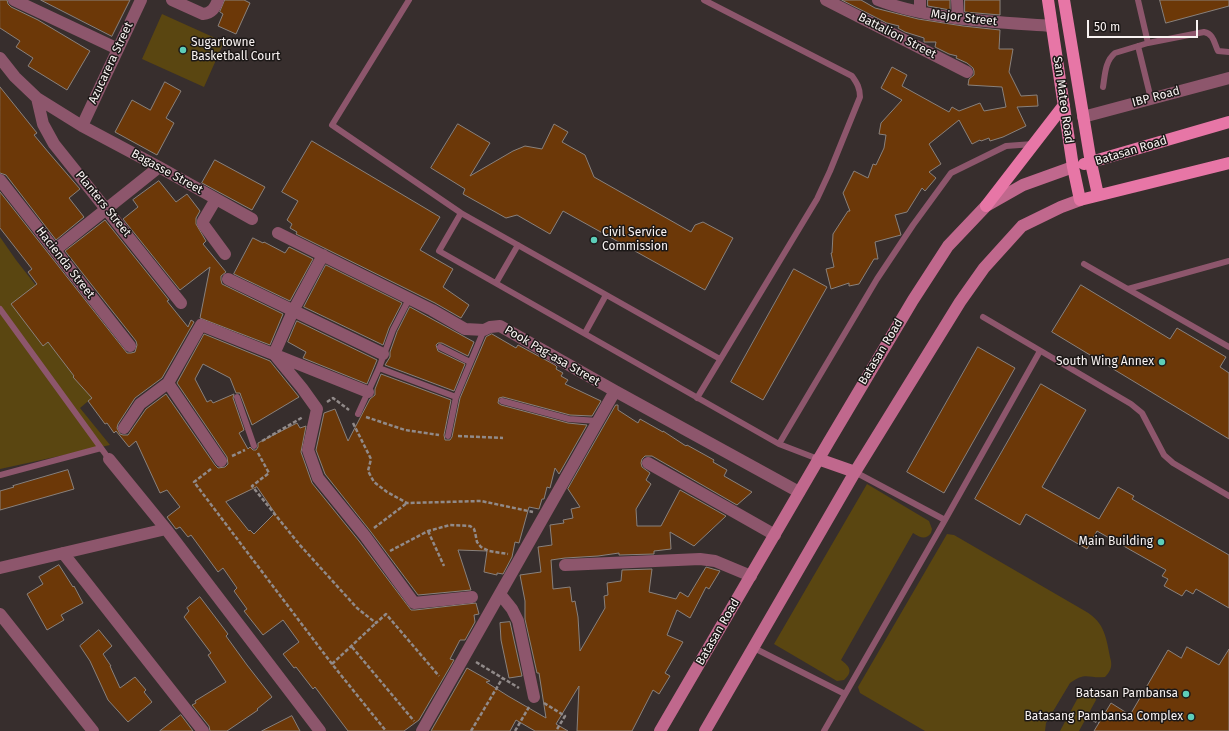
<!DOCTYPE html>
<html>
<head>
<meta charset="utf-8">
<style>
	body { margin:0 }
	#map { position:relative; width:1229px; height:731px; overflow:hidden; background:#372e2d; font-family:"Fira Sans",sans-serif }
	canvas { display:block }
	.scale { position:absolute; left:1087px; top:20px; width:111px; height:18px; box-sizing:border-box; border:2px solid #f9f3f2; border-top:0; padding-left:5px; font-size:12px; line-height:14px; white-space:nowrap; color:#f9f3f2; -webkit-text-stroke:3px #1c1817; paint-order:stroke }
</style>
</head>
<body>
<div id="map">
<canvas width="1229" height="731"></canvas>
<div class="scale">50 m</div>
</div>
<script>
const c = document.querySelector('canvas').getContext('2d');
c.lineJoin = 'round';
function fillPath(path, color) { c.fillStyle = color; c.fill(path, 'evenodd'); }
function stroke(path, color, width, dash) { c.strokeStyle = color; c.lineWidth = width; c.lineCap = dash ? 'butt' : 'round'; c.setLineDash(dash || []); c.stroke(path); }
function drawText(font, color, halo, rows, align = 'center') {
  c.font = font + ' "Fira Sans",sans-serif'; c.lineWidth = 3; c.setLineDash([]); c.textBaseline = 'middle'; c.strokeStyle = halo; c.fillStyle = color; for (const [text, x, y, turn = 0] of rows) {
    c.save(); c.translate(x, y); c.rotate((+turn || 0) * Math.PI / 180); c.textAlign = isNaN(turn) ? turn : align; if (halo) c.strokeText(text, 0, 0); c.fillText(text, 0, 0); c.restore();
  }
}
const green = new Path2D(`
	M 162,14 L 224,42 L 204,87 L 142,59 Z
	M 0,237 L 16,260 L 92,357 L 117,377 L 80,408 L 110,445 L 0,469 Z
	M 867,484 L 929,521 L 932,529 L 931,533 C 925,541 920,537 913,533 L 841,660 C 849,666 854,671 844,680 L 837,681 L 774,644 Z
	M 947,534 L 954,535 L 1085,611 C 1106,623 1106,639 1111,661 C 1112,667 1110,672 1105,677 C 1089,679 1086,671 1070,683 L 1046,723 L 1045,731 L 925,731 L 860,693 L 858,687 Z
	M 1089,689 L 1094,692 L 1096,700 L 1079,731 L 1060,731 L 1081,692 L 1085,690 Z`);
const building = new Path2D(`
	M 0,0 L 7,0 L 8,4 L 11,7 L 38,20 L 90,51 L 67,90 L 28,66 L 33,58 L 16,47 L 20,41 L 0,28 Z
	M 41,0 L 130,0 L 112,36 Z
	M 225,0 L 244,0 L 250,3 L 236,34 L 218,26 L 223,14 L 220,12 Z
	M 842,0 L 861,0 L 875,8 L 918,19 L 963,26 L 1000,30 L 999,49 L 1013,49 L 1009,72 L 1021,96 L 1037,95 L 1038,106 L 1017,107 L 1026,126 L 1003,137 L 990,141 L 989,138 L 981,141 L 980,140 L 972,144 L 959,120 L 929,144 L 941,164 L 929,172 L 936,178 L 925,191 L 922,188 L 907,212 L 895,215 L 901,235 L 875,242 L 878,259 L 874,259 L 859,284 L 849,286 L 849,283 L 831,289 L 826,269 L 834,267 L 831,253 L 832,253 L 833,234 L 848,211 L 850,211 L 843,193 L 854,171 L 868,178 L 873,164 L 876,165 L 884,148 L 886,135 L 879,134 L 881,123 L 902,100 L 881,88 L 892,67 L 907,75 L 902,86 L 949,112 L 952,107 L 959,111 L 980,103 L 984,111 L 1006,107 L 1002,87 L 968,85 L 969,79 L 974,75 L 974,71 L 973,68 L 967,63 L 956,58 L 957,56 L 949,54 L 935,47 L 936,42 L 924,42 L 924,38 L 905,32 L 898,28 L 899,26 L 887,23 Z
	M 928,0 L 950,0 L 950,10 L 928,6 Z
	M 965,0 L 1000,0 L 1000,15 L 965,12 Z
	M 1160,0 L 1229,0 L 1229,6 L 1166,23 Z
	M 165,82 L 181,91 L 166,118 L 174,123 L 157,155 L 115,132 L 132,100 L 150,110 Z
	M 0,87 L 37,133 L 34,135 L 49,153 L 80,189 L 69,198 L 84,217 L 56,240 L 6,175 L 0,173 Z
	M 458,124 L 490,143 L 470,176 L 513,151 L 525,146 L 542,149 L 554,124 L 568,132 L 562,142 L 585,155 L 594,177 L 691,232 L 695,225 L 703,222 L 733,238 L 705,290 L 563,211 L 550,234 L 517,215 L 506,218 L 463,194 L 465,189 L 431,168 Z
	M 312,141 L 440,217 L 420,250 L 453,269 L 443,287 L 469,305 L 461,318 L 435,303 L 296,234 L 297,232 L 290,228 L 292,224 L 287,220 L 298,201 L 282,192 Z
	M 215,160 L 265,187 L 252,210 L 202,183 Z
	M 159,181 L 176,202 L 187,194 L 200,211 L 196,218 L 196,224 L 206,241 L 203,244 L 226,272 L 221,276 L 221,280 L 222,284 L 283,314 L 270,345 L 200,318 L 210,267 L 180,290 L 123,219 L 138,207 L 133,200 Z
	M 0,192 L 127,353 L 131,353 L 135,352 L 137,345 L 136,341 L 65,251 L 105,220 L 169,300 L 167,301 L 188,327 L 191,320 L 194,322 L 162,378 L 135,398 L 118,424 L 117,428 L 120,434 L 123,435 L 128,435 L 146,409 L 166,394 L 215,465 L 218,468 L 225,467 L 228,464 L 227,457 L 177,383 L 204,334 L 270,361 L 299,397 L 252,425 L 241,396 L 240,393 L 236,393 L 230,378 L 203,364 L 195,379 L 207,402 L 211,400 L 213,403 L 234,394 L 233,398 L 244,430 L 239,433 L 248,449 L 250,447 L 253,450 L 256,450 L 258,447 L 258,443 L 297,423 L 300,428 L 306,426 L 301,452 L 312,483 L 359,541 L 411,610 L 415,610 L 476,603 L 479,614 L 474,615 L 475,622 L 465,640 L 460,640 L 450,659 L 454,660 L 419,720 L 404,731 L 348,731 L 315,687 L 313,689 L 296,667 L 294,668 L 283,654 L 299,642 L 283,620 L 263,635 L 244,611 L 247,609 L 234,591 L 237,588 L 223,568 L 218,572 L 191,535 L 188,537 L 180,527 L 176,529 L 167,517 L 180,507 L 167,490 L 160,493 L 136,441 L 129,447 L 116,431 L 114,433 L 107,423 L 105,424 L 88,401 L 92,398 L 73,377 L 74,376 L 48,342 L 43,346 L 11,304 L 37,284 L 28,272 L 32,269 L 0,228 ZM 257,487 L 275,513 L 254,534 L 250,530 L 249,531 L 226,502 Z
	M 253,238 L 263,243 L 264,242 L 285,253 L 289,247 L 313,259 L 290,301 L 234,274 Z
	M 326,265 L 402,303 L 389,328 L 383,345 L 304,307 Z
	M 794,269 L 827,287 L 763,400 L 731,382 Z
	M 1081,285 L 1170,339 L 1177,328 L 1226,357 L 1220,367 L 1229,373 L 1229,439 L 1052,332 Z
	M 410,307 L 474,342 L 468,356 L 442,343 L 438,343 L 436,345 L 438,351 L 465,364 L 454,391 L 385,365 L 390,357 L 390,352 L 397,332 Z
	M 297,321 L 377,360 L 367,384 L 303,358 L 306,352 L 288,342 Z
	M 492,334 L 516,348 L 518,345 L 555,365 L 557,367 L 556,369 L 563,373 L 561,376 L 568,380 L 565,384 L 601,401 L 592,416 L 570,415 L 503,397 L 499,398 L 498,403 L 501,405 L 568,423 L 587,425 L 559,474 L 555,468 L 550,488 L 547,487 L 544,499 L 542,499 L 539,509 L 529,507 L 519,543 L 515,542 L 512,557 L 503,574 L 497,573 L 497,575 L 484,572 L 487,551 L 458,550 L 471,590 L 418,595 L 371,532 L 325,474 L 316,450 L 324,413 L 335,409 L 348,441 L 370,399 L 375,395 L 375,389 L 381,374 L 451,400 L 444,435 L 445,440 L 450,440 L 452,437 L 460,398 L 486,337 Z
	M 978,347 L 1015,368 L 944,493 L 907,472 Z
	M 1041,384 L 1086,410 L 1042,487 L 1099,519 L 1118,487 L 1134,496 L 1132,499 L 1229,555 L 1229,608 L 1196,589 L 1193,594 L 1186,590 L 1182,596 L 1164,586 L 1168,579 L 1162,576 L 1166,570 L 1097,531 L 1087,549 L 1026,514 L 1020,525 L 975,499 Z
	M 616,405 L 618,405 L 618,410 L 638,423 L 640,419 L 663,432 L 663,431 L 686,446 L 687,445 L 714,460 L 713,462 L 727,470 L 724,476 L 752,492 L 737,505 L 652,456 L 645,456 L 642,459 L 641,463 L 642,467 L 650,473 L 646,480 L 651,484 L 636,509 L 637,526 L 661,526 L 680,490 L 726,516 L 694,546 L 670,532 L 671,549 L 654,551 L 654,554 L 619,555 L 619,553 L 598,556 L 565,558 L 551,560 L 553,589 L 570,587 L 572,602 L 575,601 L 578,617 L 580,651 L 605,608 L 604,596 L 608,595 L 607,583 L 621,581 L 622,570 L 652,569 L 649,592 L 676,599 L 680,592 L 688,597 L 706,567 L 720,571 L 709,589 L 706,587 L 690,618 L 677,610 L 667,635 L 683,642 L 665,673 L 670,676 L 659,694 L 653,690 L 632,731 L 577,731 L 579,686 L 556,724 L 568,731 L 535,731 L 516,720 L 510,731 L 431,731 L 467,668 L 490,681 L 486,682 L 508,696 L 546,718 L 539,673 L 537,673 L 525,619 L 525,601 L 520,575 L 541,572 L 538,547 L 552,545 L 550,525 L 564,523 L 563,520 L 573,518 L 571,509 L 580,507 L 568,489 Z
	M 68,470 L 74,489 L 0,510 L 0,491 L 14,487 L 13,486 Z
	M 59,565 L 73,587 L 74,586 L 83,603 L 61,615 L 64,620 L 47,630 L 27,594 L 43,584 L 39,577 Z
	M 200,597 L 228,634 L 226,636 L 247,665 L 272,697 L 257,709 L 258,710 L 227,731 L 210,731 L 209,726 L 192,705 L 196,703 L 195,701 L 226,682 L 208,655 L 211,653 L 184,617 L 189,611 L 187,608 Z
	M 510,622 L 522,676 L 509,678 L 501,640 L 500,623 Z
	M 99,630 L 112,646 L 103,654 L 111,666 L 110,666 L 120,688 L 135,677 L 146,690 L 144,692 L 152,702 L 128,722 L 108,700 L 90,661 L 80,646 Z
	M 1187,647 L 1219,665 L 1229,649 L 1229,731 L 1094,731 L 1111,703 L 1130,715 L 1168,650 L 1181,658 Z
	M 181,715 L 193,731 L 160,731 Z
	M 292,716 L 300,731 L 262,731 Z`);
const path = new Path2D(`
	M 327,402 L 333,398 L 349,410
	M 366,417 L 405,430 L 439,435
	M 353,423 L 371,459 L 368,471 L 374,482 L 387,492 L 407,503 L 481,501 L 533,512
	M 458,436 L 503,438
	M 262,441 L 303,417
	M 258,453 L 269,473 L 252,486 L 299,544 L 357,608 L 376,623 L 386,614 L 439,676
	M 232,456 L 245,450
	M 211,469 L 194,482 L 332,664 L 386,731
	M 374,528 L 407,503
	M 428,531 L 444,566
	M 390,551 L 428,531 L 450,525 L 470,526 L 474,529 L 475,532 L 477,542 L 481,547 L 489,551 L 508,554
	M 352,647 L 414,721
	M 476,662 L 519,688
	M 332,664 L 376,623
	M 544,703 L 565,716 L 556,731
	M 1093,720 L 1099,723
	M 471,731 L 502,679
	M 515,731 L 529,707`);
const lane = new Path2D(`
	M 409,0 L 332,125 L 461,213 L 720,359
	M 1138,0 L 1148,43 L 1204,32 C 1214,34 1214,43 1218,51 L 1229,52
	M 1138,46 L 1151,99
	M 1103,87 C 1105,75 1105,61 1115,53 L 1148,43
	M 461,213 L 439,251 L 779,444 L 818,459
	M 1084,264 L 1229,347
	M 496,283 L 518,245
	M 1128,289 L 1229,261
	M 0,309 L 109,459
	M 983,317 L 1131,404 L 1142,413 L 1164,455 L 1173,463 L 1229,496
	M 585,333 L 606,295
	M 440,347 L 470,362
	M 379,368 L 456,397
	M 237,397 L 254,446
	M 697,398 L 817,199 L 830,171 L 860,97 C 860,88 857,83 852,76 L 704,0
	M 502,401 L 569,419 L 598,421
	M 358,414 L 379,368 L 393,330 L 409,299
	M 448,436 L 456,397 L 484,330
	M 779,444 L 877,279 L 913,225 L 951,173 L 1006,146 L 1033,144
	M 855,472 L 945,520
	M 0,475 L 101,448
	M 754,648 L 845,694
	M 824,731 L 945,520 L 1040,351`);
const street = new Path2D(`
	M 14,0 L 118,49
	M 172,0 L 203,14 C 212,13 215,8 218,0
	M 826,0 L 967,72
	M 878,0 C 929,20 997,22 1052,26
	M 957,0 L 958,18
	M 920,12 L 920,0
	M 0,58 L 15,77 L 37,98 L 82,126 L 159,167 L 252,219
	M 37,98 L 43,124 L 54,144 L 181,303
	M 1083,117 L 1229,78
	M 82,126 L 141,0
	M 0,180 L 130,346
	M 216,199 L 203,221 L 203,224 L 225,254
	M 278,233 L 432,310 L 465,329 L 484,330 L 490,327 L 500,326 L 615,391 L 799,492
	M 55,250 L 159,167
	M 323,255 L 293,311 L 274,354 L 302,388 L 317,409 L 308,450 L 318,478 L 365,536 L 414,603 L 472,597
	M 228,279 L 383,354
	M 168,383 L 221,461
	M 124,428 L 140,404 L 168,383 L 201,325 L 368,392
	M 109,459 L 166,529 L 320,731
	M 648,463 L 775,535
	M 63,553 L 203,731
	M 565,565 L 700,559 L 715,561 L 751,576
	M 0,568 L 166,529
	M 500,594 L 512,609 L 518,621 L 534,697
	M 0,614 L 93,731
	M 422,731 L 615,391`);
const secondary = new Path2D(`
	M 818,459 L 855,472
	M 660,731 L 828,443 L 913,300 L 948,246 L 986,206 L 1023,185 L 1073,167
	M 705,731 L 855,472 L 960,302 L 984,268 L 1022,226 L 1061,207 L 1080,200`);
const primary = new Path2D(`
	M 1048,0 L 1073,167 L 1080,200 L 1229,163
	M 1064,0 L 1091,163 L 1098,195
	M 1084,164 L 1229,122
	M 986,206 L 1064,105`);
const markers = [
	[183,50,4,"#5dceb9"],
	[594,240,4,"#5dceb9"],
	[1162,362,4,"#5dceb9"],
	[1161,542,4,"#5dceb9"],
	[1186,694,4,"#5dceb9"],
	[1191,717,4,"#5dceb9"]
];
const streetNames = [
	["Major Street",964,18,7],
	["Battalion Street",897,36,27],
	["Azucarera Street",111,63,-65],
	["IBP Road",1156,97,-15],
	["San Mateo Road",1063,100,82],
	["Batasan Road",1131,151,-17],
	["Bagasse Street",167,172,29],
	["Planters Street",103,204,51],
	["Hacienda Street",65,263,52],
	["Batasan Road",881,352,-59],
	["Pook Pag-asa Street",552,356,30],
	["Batasan Road",718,632,-60]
];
const poiNames = [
	["Sugartowne",191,43,"left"],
	["Basketball Court",191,57,"left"],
	["Civil Service",602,233,"left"],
	["Commission",602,247,"left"],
	["South Wing Annex",1154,362],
	["Main Building",1153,542],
	["Batasan Pambansa",1178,694],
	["Batasang Pambansa Complex",1183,717]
];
fillPath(green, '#5a4611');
fillPath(building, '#6c3808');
stroke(building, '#89817c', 1);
stroke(path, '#918a89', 2.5, [4, 2]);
stroke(lane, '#8d566c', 6);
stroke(street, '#8d566c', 12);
stroke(secondary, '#c0688d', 12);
stroke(primary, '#e776a6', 12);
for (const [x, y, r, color] of markers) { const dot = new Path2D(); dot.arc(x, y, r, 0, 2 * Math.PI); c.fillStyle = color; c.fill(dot); stroke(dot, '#1c1817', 1.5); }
drawText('12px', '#f9f3f2', '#1c1817', streetNames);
drawText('12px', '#f9f3f2', '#1c1817', poiNames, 'right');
</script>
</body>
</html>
